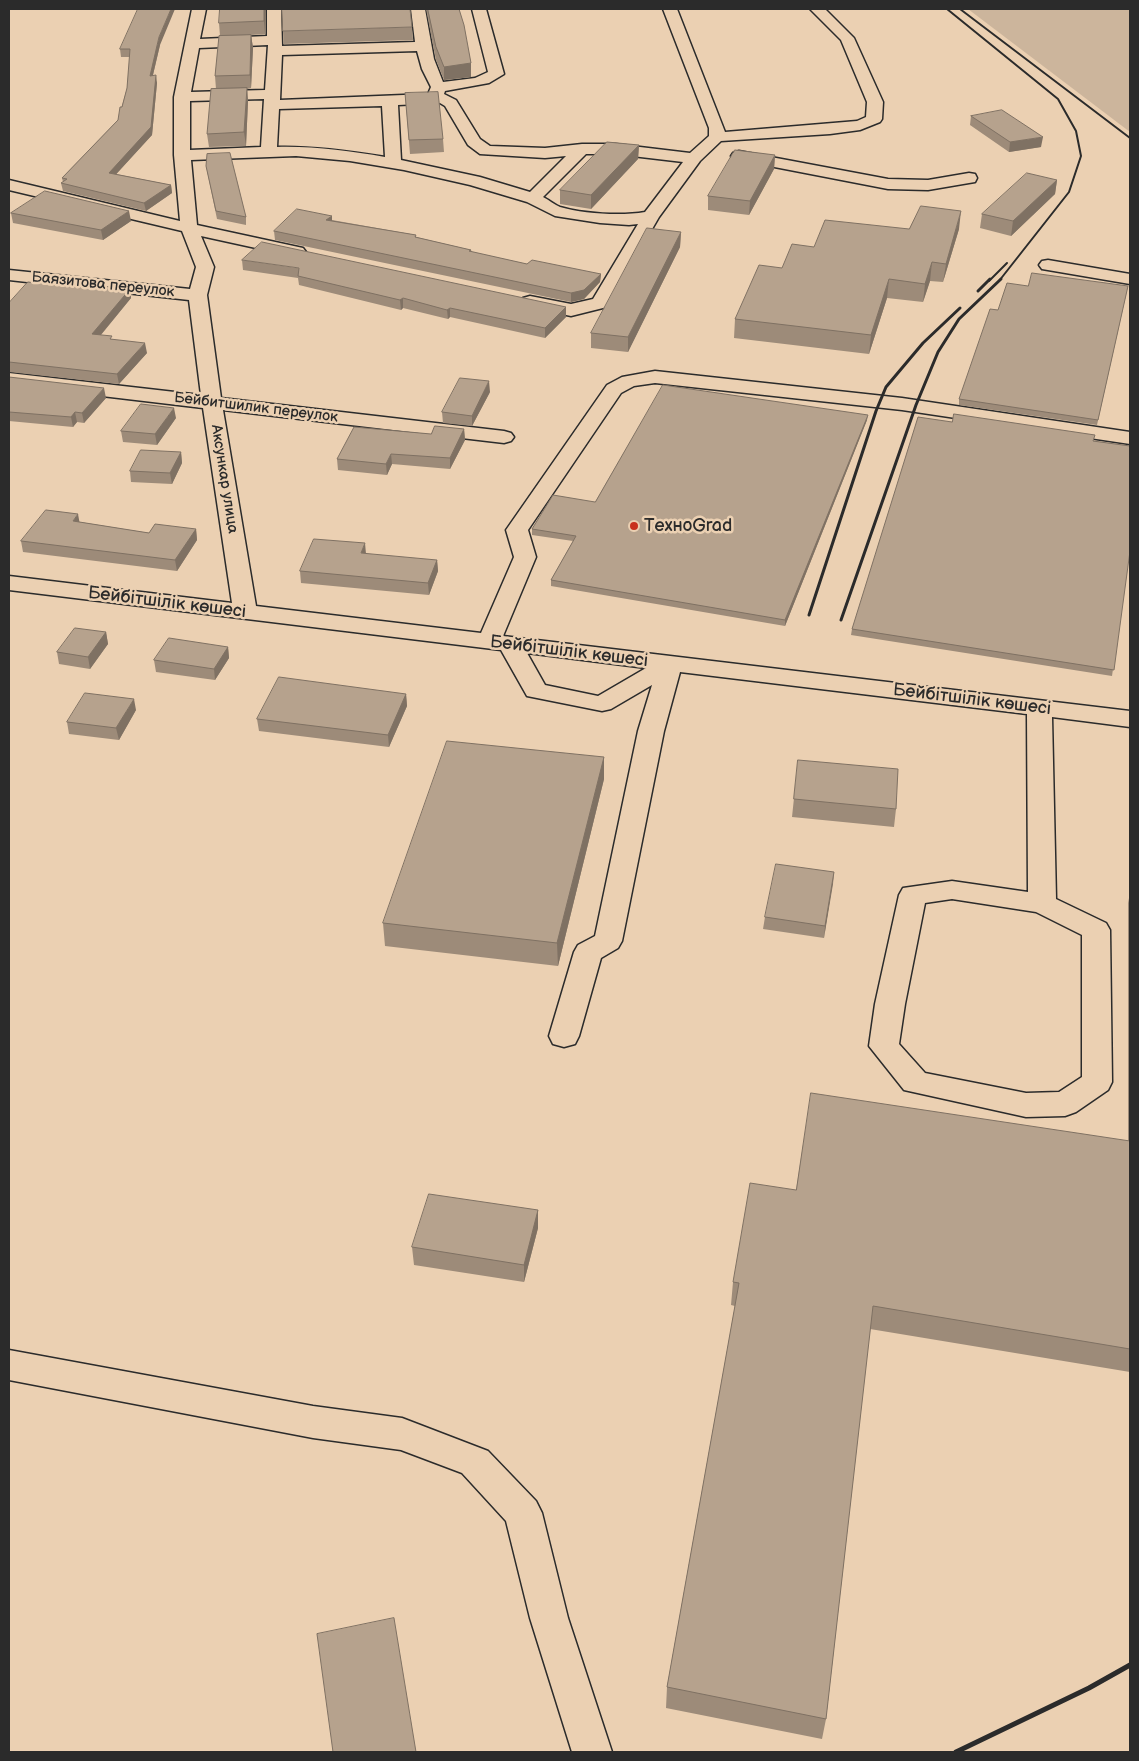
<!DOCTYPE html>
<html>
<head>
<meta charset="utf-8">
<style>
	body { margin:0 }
	#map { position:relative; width:1139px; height:1761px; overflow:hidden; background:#ebd0b2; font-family:"Balsamiq Sans",sans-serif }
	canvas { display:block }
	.frame { position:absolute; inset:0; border:10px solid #2b2b2b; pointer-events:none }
</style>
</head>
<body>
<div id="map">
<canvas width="1139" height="1761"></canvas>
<div class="frame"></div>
</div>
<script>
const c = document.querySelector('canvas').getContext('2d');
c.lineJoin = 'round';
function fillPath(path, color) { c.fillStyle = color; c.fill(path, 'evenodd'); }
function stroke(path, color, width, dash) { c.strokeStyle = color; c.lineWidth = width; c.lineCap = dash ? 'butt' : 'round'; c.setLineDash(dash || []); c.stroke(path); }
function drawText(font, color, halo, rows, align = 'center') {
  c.font = font + ' "Balsamiq Sans",sans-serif'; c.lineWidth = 5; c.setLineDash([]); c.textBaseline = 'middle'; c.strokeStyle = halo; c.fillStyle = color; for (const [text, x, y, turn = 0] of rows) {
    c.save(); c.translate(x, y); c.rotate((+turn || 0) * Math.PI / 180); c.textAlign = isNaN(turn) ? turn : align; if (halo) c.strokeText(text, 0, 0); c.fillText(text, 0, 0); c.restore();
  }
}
const green = new Path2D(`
	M 968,9 L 1130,9 L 1130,132 Z`);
const minor = new Path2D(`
	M 192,9 L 206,9 L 200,39 L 267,36 L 267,9 L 281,9 L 282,46 L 415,42 L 411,9 L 425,9 L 434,59 L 443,82 L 475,78 L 488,72 L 472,9 L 486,9 L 504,74 L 489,83 L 445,91 L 444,94 L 456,100 L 480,139 L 490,146 L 545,148 L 582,144 L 615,144 L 690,153 L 709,136 L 709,128 L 663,9 L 677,9 L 725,132 L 857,121 L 866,117 L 867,102 L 841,40 L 810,9 L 825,9 L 854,38 L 883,102 L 882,119 L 880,122 L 860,130 L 830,134 L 721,141 L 700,161 L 659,217 L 607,307 L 571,316 L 523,306 L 521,302 L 523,298 L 530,296 L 571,304 L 593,299 L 638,224 L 629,225 L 600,223 L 555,216 L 527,202 L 470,185 L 404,170 L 350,161 L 296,156 L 191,160 L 197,225 L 303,248 L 306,252 L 303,256 L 297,257 L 201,236 L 214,267 L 207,295 L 221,398 L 504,431 L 511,433 L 514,437 L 511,441 L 504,443 L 223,410 L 256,606 L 481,633 L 514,557 L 506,530 L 607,385 L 622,377 L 655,371 L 902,398 L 1130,432 L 1130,444 L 902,410 L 655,383 L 634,386 L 621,393 L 528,530 L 536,557 L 503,636 L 1130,711 L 1130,727 L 1052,717 L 1056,899 L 1106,923 L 1110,930 L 1112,1082 L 1108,1090 L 1076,1112 L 1065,1116 L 1026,1117 L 904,1090 L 869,1046 L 875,1004 L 899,895 L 903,888 L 952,881 L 1028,892 L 1027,714 L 680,672 L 664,731 L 622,941 L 618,948 L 601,958 L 579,1036 L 575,1044 L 564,1047 L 553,1044 L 549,1036 L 574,952 L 578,945 L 595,936 L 638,731 L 652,685 L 611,709 L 602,711 L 527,696 L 501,650 L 9,590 L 9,576 L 232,603 L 203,408 L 9,385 L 9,373 L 201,395 L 189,300 L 9,280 L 9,270 L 190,289 L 196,267 L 182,231 L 9,190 L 9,180 L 180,221 L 174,155 L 174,97 ZM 268,45 L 265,90 L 191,92 L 199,48 ZM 417,51 L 422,69 L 431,87 L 428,94 L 280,100 L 282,55 ZM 264,99 L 261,147 L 190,150 L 190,101 ZM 440,103 L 445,106 L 468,145 L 480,154 L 545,158 L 566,156 L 530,192 L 480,177 L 401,160 L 398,105 ZM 382,106 L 385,157 C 349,151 313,146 277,147 L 279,109 ZM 586,154 L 615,154 L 683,162 L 645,212 C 622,216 583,214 560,207 C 555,205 549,200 543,197 ZM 527,653 L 646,668 L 598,696 L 545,685 ZM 952,899 L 1036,912 L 1082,935 L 1082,1077 L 1059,1092 L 1026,1093 L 925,1073 L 899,1044 L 905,1004 L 925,903 Z
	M 739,151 L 888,179 L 928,180 L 969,173 L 975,174 L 977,178 L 975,182 L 969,183 L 928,190 L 888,189 L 733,159 L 731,156 L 733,153 Z
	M 1048,260 L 1130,274 L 1130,284 L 1042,269 L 1039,265 L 1042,261 Z
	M 9,1350 L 313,1406 L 402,1418 L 488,1451 L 536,1501 L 542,1513 L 568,1618 L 612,1752 L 572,1752 L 530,1618 L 506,1521 L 462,1473 L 401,1450 L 313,1438 L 9,1380 Z`);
const railFar2 = new Path2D(`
	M 947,9 L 1058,99 L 1076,131 L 1081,156 L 1069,192 L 999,281
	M 960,9 L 1130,138
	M 989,281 L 1007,263`);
const railFar1 = new Path2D(`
	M 978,291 L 990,279
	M 809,615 L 876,411 L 886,387 L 923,343 L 960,308
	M 841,620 L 916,405 L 938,352 L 959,319 L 1001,279`);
const rail = new Path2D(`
	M 956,1752 L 1089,1688 L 1130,1665`);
const wall = new Path2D(`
	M 266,9 L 265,34 L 251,35 L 253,48 L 251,88 L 247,89 L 248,101 L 246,146 L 209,147 L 207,134 L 216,89 L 215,76 L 220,36 L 219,23 Z
	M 426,9 L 459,9 L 471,63 L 471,77 L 444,80 L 436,60 Z
	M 412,27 L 413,40 L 284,44 L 283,31 Z
	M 160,45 L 153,75 L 157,83 L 152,135 L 116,174 L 171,185 L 172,193 L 146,211 L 63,191 L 61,183 L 63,182 L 62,178 L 118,120 L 127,88 L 130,57 L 121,57 L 120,49 Z
	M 405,93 L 443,139 L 444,152 L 410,154 Z
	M 971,116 L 1041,147 L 1009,152 L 970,125 Z
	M 639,145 L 638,159 L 591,209 L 560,204 L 560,190 Z
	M 775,155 L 774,169 L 749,215 L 708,210 L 708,196 Z
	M 206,166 L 246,217 L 246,225 L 217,219 Z
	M 1057,180 L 1055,194 L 1011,236 L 980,228 L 982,214 Z
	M 11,213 L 131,221 L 103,240 L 13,223 Z
	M 332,216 L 332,220 L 416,235 L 416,237 L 471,250 L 472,252 L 527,264 L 601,274 L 600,282 L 584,299 L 571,302 L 275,240 L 274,231 Z
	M 909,229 L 959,229 L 943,282 L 930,281 L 923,302 L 887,298 L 869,354 L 734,338 L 735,319 L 814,247 Z
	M 681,232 L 680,247 L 628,352 L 591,348 L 591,333 Z
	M 242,260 L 566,307 L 566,317 L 545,338 L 450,317 L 448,319 L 403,308 L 401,310 L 299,285 L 298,278 L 243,270 Z
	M 1028,286 L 1128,286 L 1097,425 L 959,405 L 959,399 L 998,310 Z
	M 89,288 L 130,289 L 131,298 L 101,335 L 147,353 L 119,384 L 9,372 L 9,303 Z
	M 9,377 L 106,398 L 84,423 L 77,422 L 73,427 L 9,421 Z
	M 490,392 L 472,426 L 443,423 L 442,412 Z
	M 176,418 L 157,445 L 123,442 L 121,431 Z
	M 867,420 L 785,626 L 551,586 L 551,580 L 573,541 L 532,535 L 532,529 L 595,502 Z
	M 464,429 L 465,440 L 450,469 L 392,464 L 387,475 L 338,470 L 337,459 L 431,434 Z
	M 1094,441 L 1130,446 L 1130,557 L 1129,557 L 1112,676 L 851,635 L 852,629 Z
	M 181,452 L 182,463 L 172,484 L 131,482 L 130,471 Z
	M 80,522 L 149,533 L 196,529 L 197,540 L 177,571 L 23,552 L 21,541 Z
	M 437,560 L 438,571 L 429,595 L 301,583 L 300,571 Z
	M 106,632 L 108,644 L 90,669 L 59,664 L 57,652 Z
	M 228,647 L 229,658 L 215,680 L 156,672 L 154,660 Z
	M 406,694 L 407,706 L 389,747 L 259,731 L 257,719 Z
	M 136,710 L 119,740 L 69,734 L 67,722 Z
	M 604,757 L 604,779 L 558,966 L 385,946 L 383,923 Z
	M 798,760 L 896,809 L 894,827 L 792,817 Z
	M 834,872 L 824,938 L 763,929 L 765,917 Z
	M 1130,893 L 1130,1372 L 870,1329 L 826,1719 L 822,1739 L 666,1708 L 667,1687 L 735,1306 L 731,1305 L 733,1282 L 796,1190 L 1128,1141 L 1128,903 Z
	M 538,1210 L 538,1228 L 524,1282 L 414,1265 L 412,1247 Z`);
const shadedWall = new Path2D(`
	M 171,9 L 175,9 L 160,45 L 151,83 L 150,76 L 159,37 Z
	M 264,9 L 266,9 L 265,34 L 264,21 Z
	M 251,35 L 253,48 L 251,88 L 250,75 Z
	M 471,63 L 471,77 L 444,80 L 444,67 Z
	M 156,75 L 157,83 L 152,135 L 110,181 L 109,173 Z
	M 247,88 L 248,101 L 246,146 L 244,132 Z
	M 1043,137 L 1041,147 L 1009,152 L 1010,142 Z
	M 639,145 L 638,159 L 591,209 L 591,195 Z
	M 775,155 L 774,169 L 749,215 L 750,201 Z
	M 1057,180 L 1055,194 L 1011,236 L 1013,221 Z
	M 171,185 L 172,193 L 146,211 L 144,203 Z
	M 129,211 L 131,221 L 103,240 L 101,230 Z
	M 961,211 L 959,229 L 943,282 L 946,264 Z
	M 332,216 L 332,224 L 326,220 Z
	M 681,232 L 680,247 L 628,352 L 628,337 Z
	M 932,262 L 930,281 L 923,302 L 925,284 Z
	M 601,274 L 600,282 L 584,299 L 571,302 L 571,293 Z
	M 889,279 L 887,298 L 869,354 L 871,335 Z
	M 130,289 L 131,298 L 94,343 L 92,334 Z
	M 403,298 L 403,308 L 401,310 L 400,300 Z
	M 566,307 L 566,317 L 545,338 L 545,328 Z
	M 450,308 L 450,317 L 448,319 L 447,310 Z
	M 145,343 L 147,353 L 119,384 L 117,374 Z
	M 489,381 L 490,392 L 472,426 L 472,416 Z
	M 104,388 L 106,398 L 84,423 L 82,413 Z
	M 174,408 L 176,418 L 157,445 L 155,434 Z
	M 75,412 L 77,422 L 73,427 L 71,417 Z
	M 868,415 L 867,420 L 785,626 L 785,620 Z
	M 464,429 L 465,440 L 450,469 L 450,458 Z
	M 181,452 L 182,463 L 172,484 L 170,473 Z
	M 391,454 L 392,464 L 387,475 L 386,464 Z
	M 78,514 L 80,525 L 73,521 Z
	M 196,529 L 197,540 L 177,571 L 175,560 Z
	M 365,543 L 366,554 L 361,553 Z
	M 437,560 L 438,571 L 429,595 L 428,583 Z
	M 106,632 L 108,644 L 90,669 L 88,657 Z
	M 228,647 L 229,658 L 215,680 L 214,669 Z
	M 406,694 L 407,706 L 389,747 L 388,735 Z
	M 134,699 L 136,710 L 119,740 L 116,728 Z
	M 604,757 L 604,779 L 558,966 L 557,943 Z
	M 834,872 L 833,884 L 824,938 L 825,926 Z
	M 538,1210 L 538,1228 L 524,1282 L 524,1265 Z`);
const building = new Path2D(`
	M 138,9 L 171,9 L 159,37 L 150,76 L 156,75 L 151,127 L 109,173 L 171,185 L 144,203 L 61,183 L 67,179 L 62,178 L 118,120 L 120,107 L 122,107 L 127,88 L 130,49 L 120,49 Z
	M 220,9 L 264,9 L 264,21 L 219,23 Z
	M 282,9 L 410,9 L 412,27 L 283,31 Z
	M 428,9 L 459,9 L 464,25 L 471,63 L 444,67 L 436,47 Z
	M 251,35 L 250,75 L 215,76 L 219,36 Z
	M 247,88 L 244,132 L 207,134 L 211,89 Z
	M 438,92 L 443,139 L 409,140 L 405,93 Z
	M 1002,110 L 1043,137 L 1010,142 L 971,116 Z
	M 607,142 L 639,145 L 591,195 L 560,190 Z
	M 735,150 L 775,155 L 750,201 L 708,196 Z
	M 230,153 L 246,217 L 216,211 L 206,166 L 207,154 Z
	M 1027,173 L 1057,180 L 1013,221 L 982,214 Z
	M 45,191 L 129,211 L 101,230 L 11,213 Z
	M 921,206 L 961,211 L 946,264 L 932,262 L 925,284 L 889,279 L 871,335 L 735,319 L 759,265 L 782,268 L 792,244 L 814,247 L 825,220 L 909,229 Z
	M 297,209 L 332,216 L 326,220 L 416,235 L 415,237 L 471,250 L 469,251 L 527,264 L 532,260 L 601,274 L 584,290 L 571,293 L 274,231 Z
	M 647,228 L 681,232 L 628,337 L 591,333 Z
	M 262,242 L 566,307 L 545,328 L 450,308 L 447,310 L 403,298 L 400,300 L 298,276 L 299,268 L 242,260 Z
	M 1032,273 L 1128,286 L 1098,420 L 959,399 L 990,309 L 998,310 L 1007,283 L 1028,286 Z
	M 28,282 L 89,288 L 92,285 L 130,289 L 92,334 L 112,336 L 110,339 L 145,343 L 117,374 L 9,362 L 9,303 Z
	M 9,377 L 104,388 L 82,413 L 75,412 L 71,417 L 9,412 Z
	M 460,378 L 489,381 L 472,416 L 442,412 Z
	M 663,385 L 868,415 L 785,620 L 551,580 L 576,536 L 532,529 L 553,495 L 595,502 Z
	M 141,404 L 174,408 L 155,434 L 121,431 Z
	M 954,414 L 1095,435 L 1093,441 L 1130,446 L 1130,551 L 1114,670 L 852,629 L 918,417 L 952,422 Z
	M 435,426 L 464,429 L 450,458 L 391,454 L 386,464 L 337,459 L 354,427 L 431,434 Z
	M 141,450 L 181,452 L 170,473 L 130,471 Z
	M 46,510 L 78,514 L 73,521 L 149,533 L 155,524 L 196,529 L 175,560 L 21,541 Z
	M 314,539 L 365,543 L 361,553 L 437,560 L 428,583 L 300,571 Z
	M 75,628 L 106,632 L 88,657 L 57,652 Z
	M 169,638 L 228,647 L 214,669 L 154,660 Z
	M 279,677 L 406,694 L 388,735 L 257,719 Z
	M 85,693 L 134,699 L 116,728 L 67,722 Z
	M 447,741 L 604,757 L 557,943 L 383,923 Z
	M 798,760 L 898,769 L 896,809 L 794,799 Z
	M 776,864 L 834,872 L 825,926 L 765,917 Z
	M 811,1093 L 1130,1141 L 1130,1349 L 873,1306 L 826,1719 L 667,1687 L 739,1283 L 733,1282 L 750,1183 L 796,1190 Z
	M 429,1194 L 538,1210 L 524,1265 L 412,1247 Z
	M 394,1618 L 416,1752 L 333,1752 L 317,1634 Z`);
const markers = [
	[634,526,5,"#c8321e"]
];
const farStreetnames = [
	["Баязитова переулок",103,285,6],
	["Бейбитшилик переулок",256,408,7],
	["Аксункар улица",224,479,81]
];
const poiNames = [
	["ТехноGrad",644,526]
];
const streetNames = [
	["Бейбітшілік көшесі",167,603,7],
	["Бейбітшілік көшесі",569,652,7],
	["Бейбітшілік көшесі",972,700,7]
];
fillPath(green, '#ccb59c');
stroke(minor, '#2b2b2b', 3);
fillPath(minor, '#ebd0b2');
stroke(railFar2, '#2b2b2b', 2);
stroke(railFar1, '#2b2b2b', 3);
stroke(rail, '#2b2b2b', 5);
fillPath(wall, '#9d8b79');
fillPath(shadedWall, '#7f7163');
fillPath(building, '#b6a28d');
stroke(building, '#7f7163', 1);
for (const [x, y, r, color] of markers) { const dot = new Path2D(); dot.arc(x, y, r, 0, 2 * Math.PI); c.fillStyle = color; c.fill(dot); stroke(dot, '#ebd0b2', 2); }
drawText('15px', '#2b2b2b', '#ebd0b2', farStreetnames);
drawText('18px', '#2b2b2b', '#ebd0b2', poiNames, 'left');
drawText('18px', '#2b2b2b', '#ebd0b2', streetNames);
</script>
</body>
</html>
